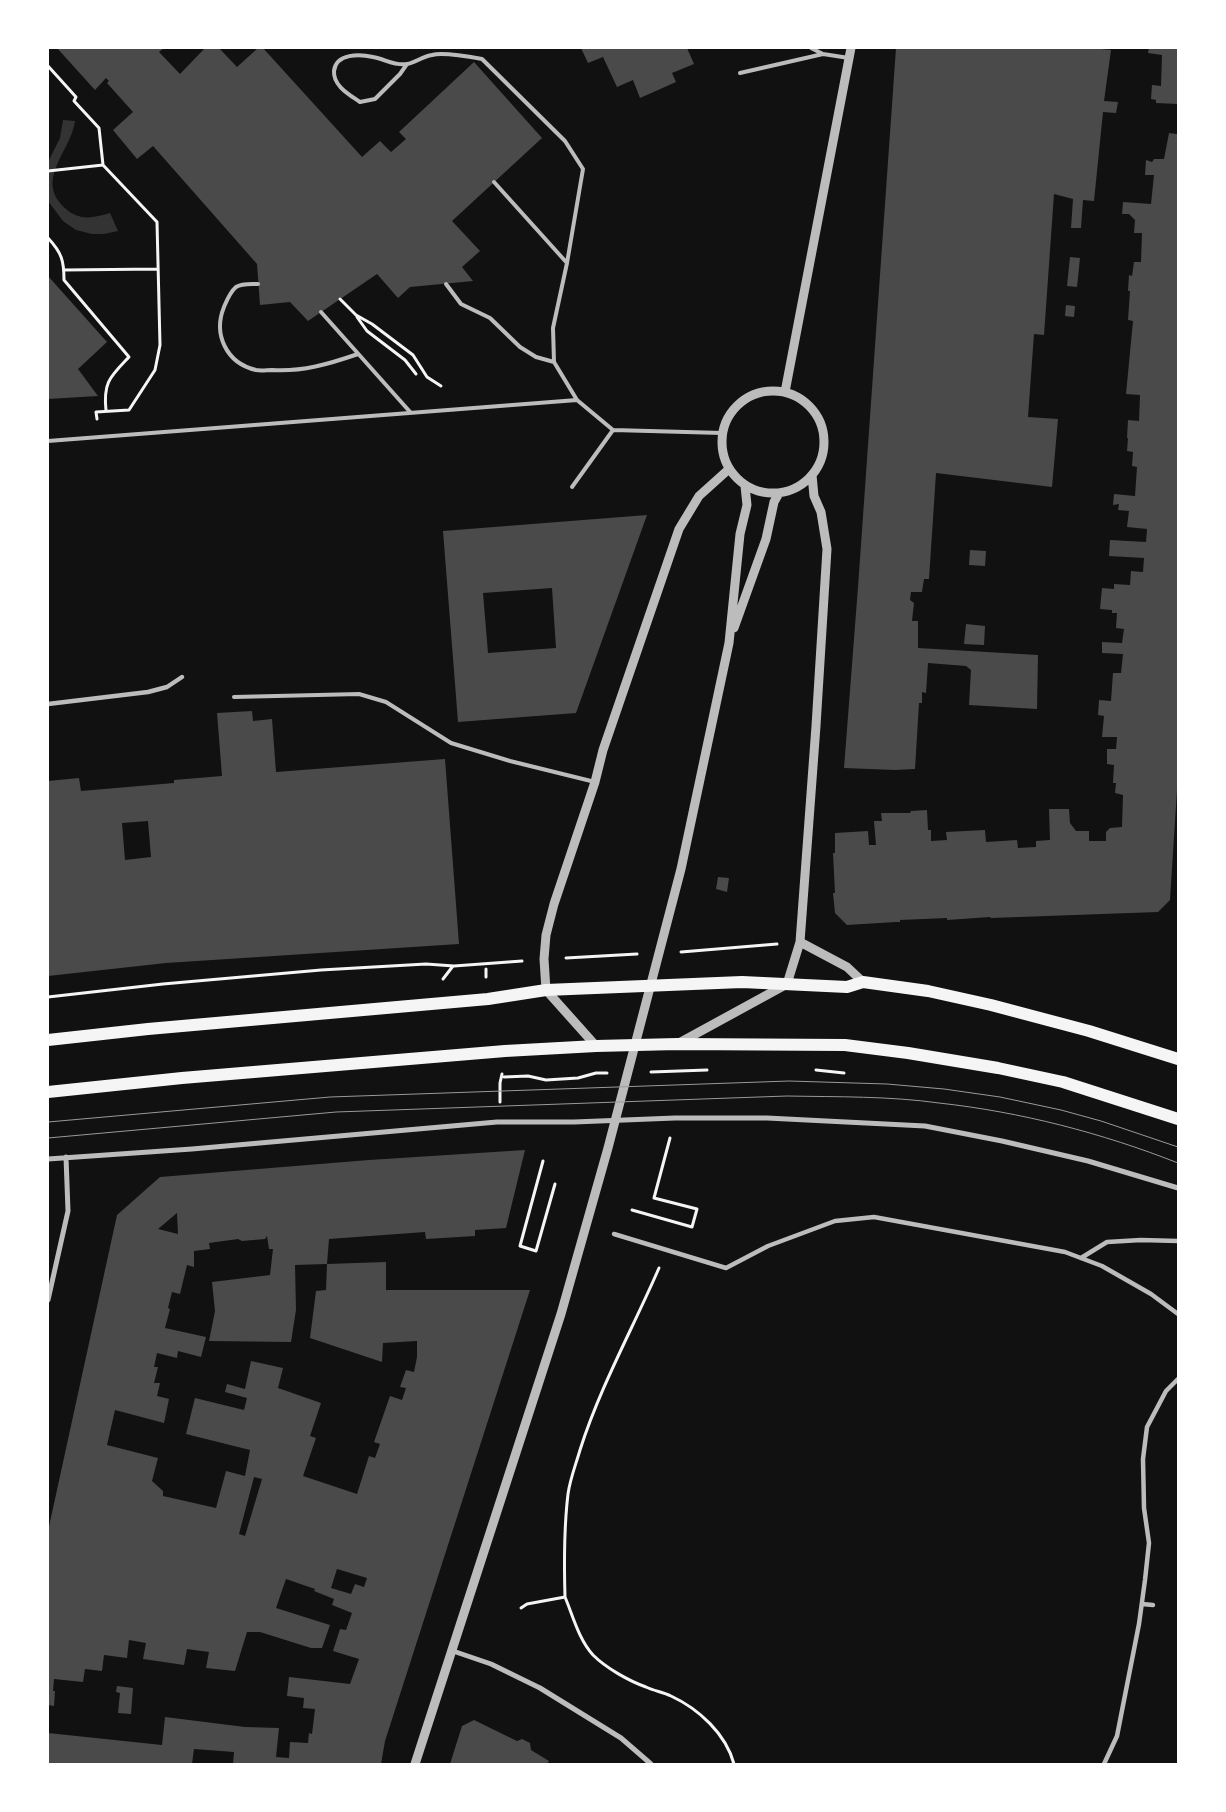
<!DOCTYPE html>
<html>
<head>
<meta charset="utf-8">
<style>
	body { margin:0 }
	#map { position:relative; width:1226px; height:1812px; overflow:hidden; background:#111; font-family:"Roboto Condensed",sans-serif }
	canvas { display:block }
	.frame { position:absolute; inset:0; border:49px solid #fff; pointer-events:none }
</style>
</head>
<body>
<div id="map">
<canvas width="1226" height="1812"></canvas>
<div class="frame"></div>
</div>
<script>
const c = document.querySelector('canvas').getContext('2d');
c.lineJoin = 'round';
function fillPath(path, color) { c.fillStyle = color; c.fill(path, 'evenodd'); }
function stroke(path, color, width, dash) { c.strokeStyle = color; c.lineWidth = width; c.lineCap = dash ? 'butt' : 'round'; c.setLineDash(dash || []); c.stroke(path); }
const water = new Path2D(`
	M 63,120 L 75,121 C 71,152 33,180 66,209 C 80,221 93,218 110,213 L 118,231 L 104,234 L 92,234 L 76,230 L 63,221 L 48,201 L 48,162 L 60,138 Z`);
const building = new Path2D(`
	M 57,48 L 164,48 L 159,52 L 180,74 L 205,48 L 219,48 L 237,67 L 258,48 L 263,48 L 362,157 L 380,141 L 391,152 L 406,139 L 399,132 L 474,62 L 542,138 L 452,221 L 480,251 L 462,267 L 473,281 L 410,287 L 398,298 L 377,274 L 308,321 L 290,302 L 260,305 L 257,264 L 153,146 L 137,159 L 113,130 L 133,112 L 107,83 L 109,81 L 106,78 L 95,90 Z
	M 581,48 L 687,48 L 694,64 L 672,73 L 676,82 L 640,98 L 633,80 L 617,87 L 603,57 L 588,63 Z
	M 896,48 L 1091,48 L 1111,50 L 1104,101 L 1118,102 L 1116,113 L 1103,112 L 1094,201 L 1083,200 L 1081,228 L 1071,228 L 1073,199 L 1054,194 L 1044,335 L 1034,334 L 1028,417 L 1058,419 L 1052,487 L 936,473 L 929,579 L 924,579 L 922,592 L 911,592 L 910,600 L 914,603 L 912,621 L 918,621 L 918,648 L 1038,655 L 1037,709 L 969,705 L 971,670 L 966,666 L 928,663 L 926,693 L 922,692 L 922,703 L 919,703 L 915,769 L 895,770 L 844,768 L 858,587 Z
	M 1149,48 L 1178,48 L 1178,104 L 1156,103 L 1156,100 L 1151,99 L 1152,85 L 1161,86 L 1162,55 L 1148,53 Z
	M 1177,130 L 1178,130 L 1178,774 L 1170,900 L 1158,912 L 991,918 L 990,917 L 947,920 L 947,918 L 900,920 L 900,922 L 896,922 L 847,925 L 835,913 L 833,893 L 835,893 L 833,853 L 835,853 L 835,833 L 868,831 L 869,845 L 876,845 L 874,821 L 882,821 L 881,813 L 910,813 L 911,811 L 927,810 L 928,830 L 931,830 L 931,841 L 947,840 L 946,832 L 985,830 L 986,842 L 1017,840 L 1018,848 L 1036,847 L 1036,841 L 1050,840 L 1049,809 L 1069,809 L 1070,823 L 1076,831 L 1089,831 L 1089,841 L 1106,841 L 1106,832 L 1110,828 L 1122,827 L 1123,795 L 1115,793 L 1116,783 L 1113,783 L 1114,765 L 1107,764 L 1107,749 L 1116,749 L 1117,737 L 1102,737 L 1104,716 L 1098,715 L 1099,700 L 1111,701 L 1113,673 L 1121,673 L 1123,654 L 1102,653 L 1102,642 L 1122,643 L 1124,629 L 1116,628 L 1117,613 L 1112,613 L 1112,610 L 1100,609 L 1102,588 L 1114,589 L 1114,584 L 1130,585 L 1131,571 L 1143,572 L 1144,558 L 1109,556 L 1110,540 L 1146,542 L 1147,529 L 1127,527 L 1129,511 L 1118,510 L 1119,504 L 1113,505 L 1114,494 L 1135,496 L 1137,467 L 1132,466 L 1133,452 L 1127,451 L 1128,438 L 1127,438 L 1128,420 L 1139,421 L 1140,395 L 1126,394 L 1133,321 L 1128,320 L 1130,291 L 1128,291 L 1129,275 L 1132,276 L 1134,262 L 1141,262 L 1142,233 L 1134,233 L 1135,220 L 1129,214 L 1122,214 L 1123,202 L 1151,204 L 1154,175 L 1145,175 L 1146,160 L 1152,162 L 1154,159 L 1164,159 L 1169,133 L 1177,134 Z
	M 1070,257 L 1080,258 L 1077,287 L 1067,286 Z
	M 48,276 L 107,342 L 78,369 L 98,396 L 48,399 Z
	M 1066,305 L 1075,306 L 1074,317 L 1065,316 Z
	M 647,515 L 576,713 L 458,722 L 443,531 ZM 552,588 L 556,648 L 488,653 L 483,593 Z
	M 970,550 L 986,551 L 985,566 L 969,565 Z
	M 966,624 L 985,626 L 984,645 L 964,644 Z
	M 252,711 L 253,721 L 272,719 L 276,772 L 445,759 L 459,944 L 166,963 L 48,976 L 48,781 L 79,778 L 81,791 L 174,783 L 174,780 L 222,776 L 217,713 ZM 148,821 L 151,857 L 125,860 L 122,823 Z
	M 718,877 L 729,878 L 727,892 L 716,889 Z
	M 525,1150 L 506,1228 L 475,1230 L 475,1236 L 426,1239 L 425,1232 L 329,1239 L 327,1264 L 295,1265 L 296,1310 L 291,1342 L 209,1341 L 215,1311 L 212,1282 L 270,1275 L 273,1249 L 269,1249 L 267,1236 L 265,1239 L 242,1241 L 238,1239 L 209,1243 L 210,1249 L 194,1251 L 194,1267 L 187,1265 L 180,1294 L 172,1292 L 168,1308 L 170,1309 L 165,1328 L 206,1337 L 201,1357 L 178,1351 L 177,1358 L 157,1353 L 154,1367 L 158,1367 L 154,1383 L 160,1383 L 157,1396 L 169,1399 L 164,1423 L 115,1410 L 107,1445 L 158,1458 L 152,1481 L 163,1491 L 163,1496 L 216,1508 L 226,1471 L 245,1476 L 250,1450 L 186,1434 L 195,1398 L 244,1410 L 247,1398 L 225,1392 L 227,1384 L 245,1389 L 251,1361 L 283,1368 L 278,1388 L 321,1403 L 310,1436 L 316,1438 L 303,1476 L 357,1494 L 369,1456 L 375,1458 L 380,1444 L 374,1442 L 390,1396 L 402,1400 L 406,1388 L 400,1387 L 406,1370 L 414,1372 L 417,1357 L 417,1341 L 383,1343 L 382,1362 L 310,1338 L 316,1291 L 326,1290 L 327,1264 L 386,1262 L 386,1290 L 530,1290 L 385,1741 L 381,1764 L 233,1764 L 234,1752 L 194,1749 L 192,1764 L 48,1764 L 48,1733 L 162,1745 L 165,1717 L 245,1727 L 279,1728 L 276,1757 L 289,1758 L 290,1742 L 308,1743 L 309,1733 L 312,1734 L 315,1709 L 303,1708 L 304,1698 L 287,1696 L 289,1677 L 350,1684 L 359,1659 L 333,1651 L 340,1629 L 346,1630 L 352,1613 L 332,1605 L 334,1599 L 314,1591 L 315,1589 L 286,1579 L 276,1608 L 330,1625 L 322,1648 L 311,1648 L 260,1632 L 247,1632 L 235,1671 L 206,1668 L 209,1652 L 187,1649 L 184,1665 L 143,1659 L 146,1643 L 129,1640 L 127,1658 L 104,1655 L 102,1671 L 85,1669 L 83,1682 L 54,1679 L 53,1691 L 55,1691 L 54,1706 L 48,1705 L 48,1531 L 117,1215 L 160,1177 L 369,1160 ZM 177,1213 L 178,1234 L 158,1229 ZM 254,1477 L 262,1479 L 245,1536 L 239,1534 ZM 337,1569 L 367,1578 L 364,1587 L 355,1584 L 351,1594 L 331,1588 Z
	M 117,1686 L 133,1688 L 131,1714 L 118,1713 L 120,1693 L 116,1692 Z
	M 474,1720 L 517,1741 L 522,1739 L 530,1743 L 531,1750 L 549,1761 L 547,1764 L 450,1764 L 462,1726 Z`);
const path = new Path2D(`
	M 48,66 L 76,97 L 74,101 L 99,128 L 103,165 L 157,222 L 160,345 L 155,370 L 129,410 L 96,412 L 97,419
	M 48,171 L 103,165
	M 48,238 C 62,253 64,261 64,280 L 129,357 C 110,377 103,382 106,411
	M 64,270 L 158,269
	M 340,299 L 356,315 L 372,324 L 413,355 L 427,377 L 441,386
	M 357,317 L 367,331 L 405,360 L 416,374
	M 681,952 L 777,944
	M 566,958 L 637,954
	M 486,969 L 486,977
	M 443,979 L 453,966
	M 48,997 L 163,984 L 321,970 L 426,964 L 454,966 L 522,961
	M 816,1070 L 844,1073
	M 651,1072 L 707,1070
	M 504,1077 L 528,1076 L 546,1080 L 578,1078 L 596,1073 L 607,1073
	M 500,1102 L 500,1083 L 502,1074
	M 543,1161 L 520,1246 L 536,1251 L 555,1184
	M 632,1210 L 692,1227 L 697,1209 L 654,1198 L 670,1138
	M 565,1597 C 564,1563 564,1527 568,1494 C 570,1479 576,1464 580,1450 C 600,1387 633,1328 659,1268
	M 521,1608 L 527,1604 L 565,1597 C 573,1616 579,1640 593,1655 C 606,1668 629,1681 646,1687 C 654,1691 663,1692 671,1696 C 699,1709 726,1734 734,1764`);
const service = new Path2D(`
	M 811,48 L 823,54 L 849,58
	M 407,64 L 400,74 L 375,99 L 360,102 C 350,95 333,86 334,71 C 336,53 360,54 373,57 C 385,59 394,66 407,64 C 415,63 423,56 432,55 C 443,52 471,57 482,59 L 565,141 L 583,169 L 567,263 L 553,328 L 554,362 L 577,400
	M 740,73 L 823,54
	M 494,182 L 567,263
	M 258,284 C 252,284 242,283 236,287 C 230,292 227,300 224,307 C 213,334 226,363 256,370 C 261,371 267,370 272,370 C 302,372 329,364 358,354
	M 446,284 L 461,304 L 490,318 L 520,347 L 536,357 L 554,362
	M 321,312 L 411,413
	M 48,441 L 577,400 L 613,430 L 722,433
	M 572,487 L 613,430
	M 234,697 L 359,694 L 386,702 L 451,743 L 510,761 L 595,782`);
const pedestrian = new Path2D(`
	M 48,704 L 148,692 L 167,687 L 182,677
	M 614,1234 L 726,1268 L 768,1246 L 835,1221 L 874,1217 L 1065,1252 L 1102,1266 L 1151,1294 L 1178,1314
	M 1081,1258 L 1107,1242 L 1141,1240 L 1178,1241
	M 1142,1604 L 1153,1605
	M 1104,1764 L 1117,1736 L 1139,1624 L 1145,1580 L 1149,1543 L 1144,1508 L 1143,1459 L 1147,1427 L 1166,1391 L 1178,1379`);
const minor = new Path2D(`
	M 48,1159 L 192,1149 L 497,1122 L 574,1122 L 675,1118 L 767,1118 L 925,1126 L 1002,1141 L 1088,1161 L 1178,1188
	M 48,1300 L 68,1211 L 66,1157
	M 453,1651 L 491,1664 L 540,1688 L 621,1738 L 651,1764`);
const tertiary = new Path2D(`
	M722 442a51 51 0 1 1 102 0a51 51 0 1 1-102 0Z
	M 785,392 L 851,48
	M 734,628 L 766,539 L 774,502 L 779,493
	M 800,942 L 847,967 L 863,982
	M 679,1043 L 787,984 L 800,942 L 816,726 L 827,549 L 821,512 L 814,496 L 812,475
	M 596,1046 L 546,990 L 544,959 L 546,935 L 554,904 L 595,782 L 603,750 L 679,529 L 699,496 L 729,469
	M 415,1764 L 561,1314 L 608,1148 L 681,869 L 729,643 L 740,534 L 747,505 L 745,486`);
const primary = new Path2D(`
	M 48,1040 L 148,1029 L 488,999 L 546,990 L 742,982 L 847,987 L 863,982 L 928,991 L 991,1005 L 1089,1031 L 1178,1059
	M 48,1092 L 182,1078 L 505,1051 L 596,1046 L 677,1044 L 845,1045 L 908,1053 L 998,1068 L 1063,1082 L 1178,1119`);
const tram = new Path2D(`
	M 48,1122 L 330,1097 L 789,1081 L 887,1084 L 944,1089 L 1000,1097 L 1061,1110 L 1101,1121 L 1178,1147
	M 48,1138 L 336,1112 L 787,1096 C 838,1097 889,1096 939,1103 C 1021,1112 1102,1133 1178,1163`);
fillPath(water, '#333');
fillPath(building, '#4a4a4a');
stroke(path, '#f5f5f5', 3);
stroke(service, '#bcbcbc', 4);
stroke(pedestrian, '#bcbcbc', 4.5);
stroke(minor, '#bcbcbc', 5);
stroke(tertiary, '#bcbcbc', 9);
stroke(primary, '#f5f5f5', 12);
stroke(tram, '#9a9a9a', 1);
</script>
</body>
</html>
